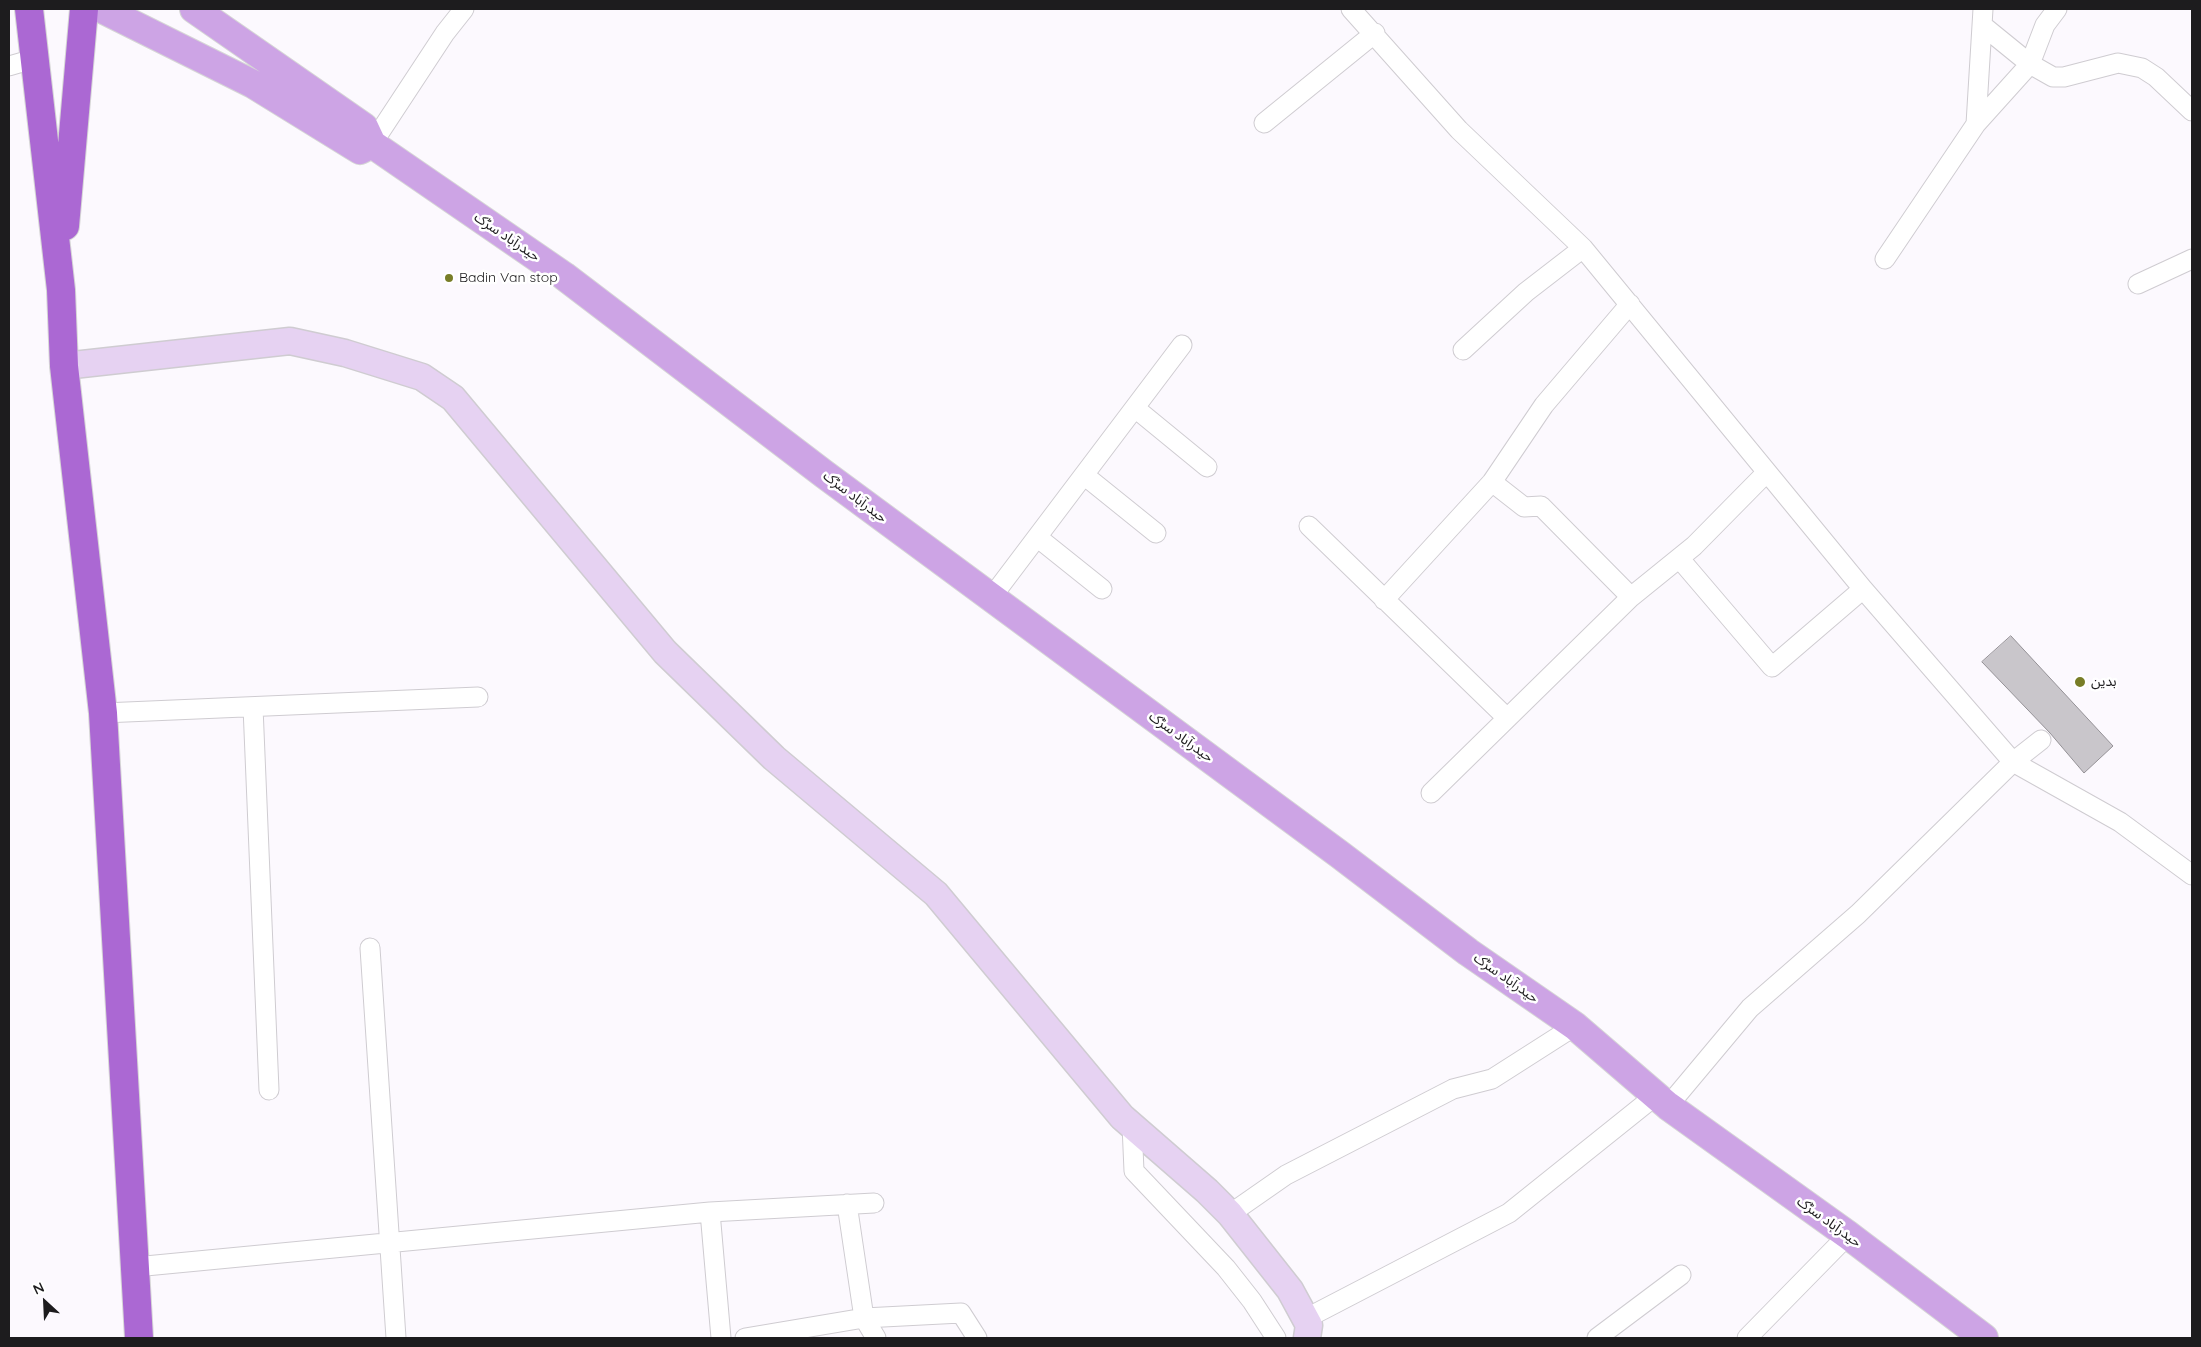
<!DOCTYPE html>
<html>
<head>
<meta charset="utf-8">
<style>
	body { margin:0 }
	#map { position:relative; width:2201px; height:1347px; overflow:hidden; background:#fcf9fe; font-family:Quicksand,sans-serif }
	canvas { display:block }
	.frame { position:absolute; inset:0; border:10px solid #1d1c1e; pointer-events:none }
	.north { position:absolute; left:20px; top:1277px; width:50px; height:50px; -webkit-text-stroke:4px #fff; paint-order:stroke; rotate:335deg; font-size:14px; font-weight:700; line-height:20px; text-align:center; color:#1d1c1e }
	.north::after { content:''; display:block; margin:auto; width:18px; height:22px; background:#1d1c1e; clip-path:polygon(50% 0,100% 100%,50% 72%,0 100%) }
</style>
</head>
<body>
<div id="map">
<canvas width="2201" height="1347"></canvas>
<div class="frame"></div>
<div class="north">N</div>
</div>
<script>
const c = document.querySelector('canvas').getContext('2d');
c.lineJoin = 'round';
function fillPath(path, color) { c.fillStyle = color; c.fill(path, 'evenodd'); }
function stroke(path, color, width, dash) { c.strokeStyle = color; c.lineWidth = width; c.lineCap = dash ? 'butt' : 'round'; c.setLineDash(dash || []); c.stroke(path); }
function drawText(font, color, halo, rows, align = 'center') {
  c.font = font + ' Quicksand,"Noto Sans Arabic",sans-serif'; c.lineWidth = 5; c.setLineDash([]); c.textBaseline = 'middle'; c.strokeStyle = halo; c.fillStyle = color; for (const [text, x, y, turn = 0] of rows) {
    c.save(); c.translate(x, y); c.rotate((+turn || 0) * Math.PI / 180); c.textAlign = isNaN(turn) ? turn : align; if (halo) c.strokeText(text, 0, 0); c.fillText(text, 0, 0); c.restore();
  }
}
const building = new Path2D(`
	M 2011,636 L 2113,746 L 2084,773 L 2050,733 L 1982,662 Z`);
const street = new Path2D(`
	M 1351,9 L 1459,130 L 1583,248 L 1863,589 L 2013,762 L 2120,822 L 2192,875
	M 1982,25 L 2030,64 L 2053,77 L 2064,77 L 2118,63 L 2142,68 L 2156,77 L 2192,111
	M 9,66 L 33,59
	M 1264,123 L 1375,33
	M 1976,124 L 2030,64 L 2045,25 L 2057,9
	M 372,144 L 445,33 L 464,9
	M 1885,259 L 1976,124 L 1983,9
	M 2138,284 L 2192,259
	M 1463,350 L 1526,292 L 1583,248
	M 1135,408 L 1207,467
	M 1084,475 L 1156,533
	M 1492,482 L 1524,507 L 1541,506 L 1631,597
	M 1309,526 L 1507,718
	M 1037,537 L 1102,589
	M 1679,558 L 1772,667 L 1863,589
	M 991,598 L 1182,345
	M 1384,600 L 1492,482 L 1544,405 L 1630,304
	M 253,707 L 269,1090
	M 103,713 L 478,697
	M 1431,793 L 1631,597 L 1694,546 L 1767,472
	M 370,948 L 396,1338
	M 1668,1106 L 1750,1008 L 1858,914 L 2013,762 L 2041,740
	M 1132,1125 L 1134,1171 L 1226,1268 L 1252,1301 L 1276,1338
	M 847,1204 L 864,1318 L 876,1338
	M 710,1212 L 721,1338
	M 1230,1214 L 1286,1175 L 1453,1089 L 1492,1079 L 1575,1026
	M 135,1267 L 710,1212 L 874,1203
	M 1305,1319 L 1509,1213 L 1655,1096
	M 745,1338 L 864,1318 L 961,1313 L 977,1338
	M 1597,1338 L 1681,1275
	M 1747,1338 L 1848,1235`);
const secondary = new Path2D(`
	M 64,366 L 290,341 L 345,353 L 422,377 L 453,398 L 665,652 L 774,758 L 936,894 L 1122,1117 L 1207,1191 L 1230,1214 L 1290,1290 L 1309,1325 L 1307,1338`);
const primary = new Path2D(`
	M 102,9 L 253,84 L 360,150 L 372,144
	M 194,9 L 364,127 L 372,144 L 564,276 L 824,474 L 1339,854 L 1468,952 L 1575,1026 L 1668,1106 L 1848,1235 L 1984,1338`);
const highway = new Path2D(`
	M 29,9 L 61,290 L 64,366 L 103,713 L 139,1338
	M 65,226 L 84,9`);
const markers = [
	[449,278,5,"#787d27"],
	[2080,682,6,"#787d27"]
];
const streetNames = [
	["حیدرآباد سڑک",507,237,34],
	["حیدرآباد سڑک",855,497,37],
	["حیدرآباد سڑک",1181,737,36],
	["حیدرآباد سڑک",1506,978,35],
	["حیدرآباد سڑک",1829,1222,36]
];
const poiNames = [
	["Badin Van stop",459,278],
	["بدين",2091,682]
];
fillPath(building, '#c9c6cb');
stroke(building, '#949196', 1);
stroke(street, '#cfccd1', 21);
stroke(secondary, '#cfccd1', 29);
stroke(primary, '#d6d6d6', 30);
stroke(highway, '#d6d6d6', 30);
stroke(street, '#fff', 19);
stroke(secondary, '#e6d2f2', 26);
stroke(primary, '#cda4e5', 28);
stroke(highway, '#ab68d3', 28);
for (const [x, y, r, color] of markers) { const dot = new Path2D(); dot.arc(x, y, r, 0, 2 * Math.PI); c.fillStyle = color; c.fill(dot); stroke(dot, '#fff', 2); }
drawText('14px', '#1d1c1e', '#fff', streetNames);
drawText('14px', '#1d1c1e', '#fff', poiNames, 'left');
</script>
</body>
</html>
